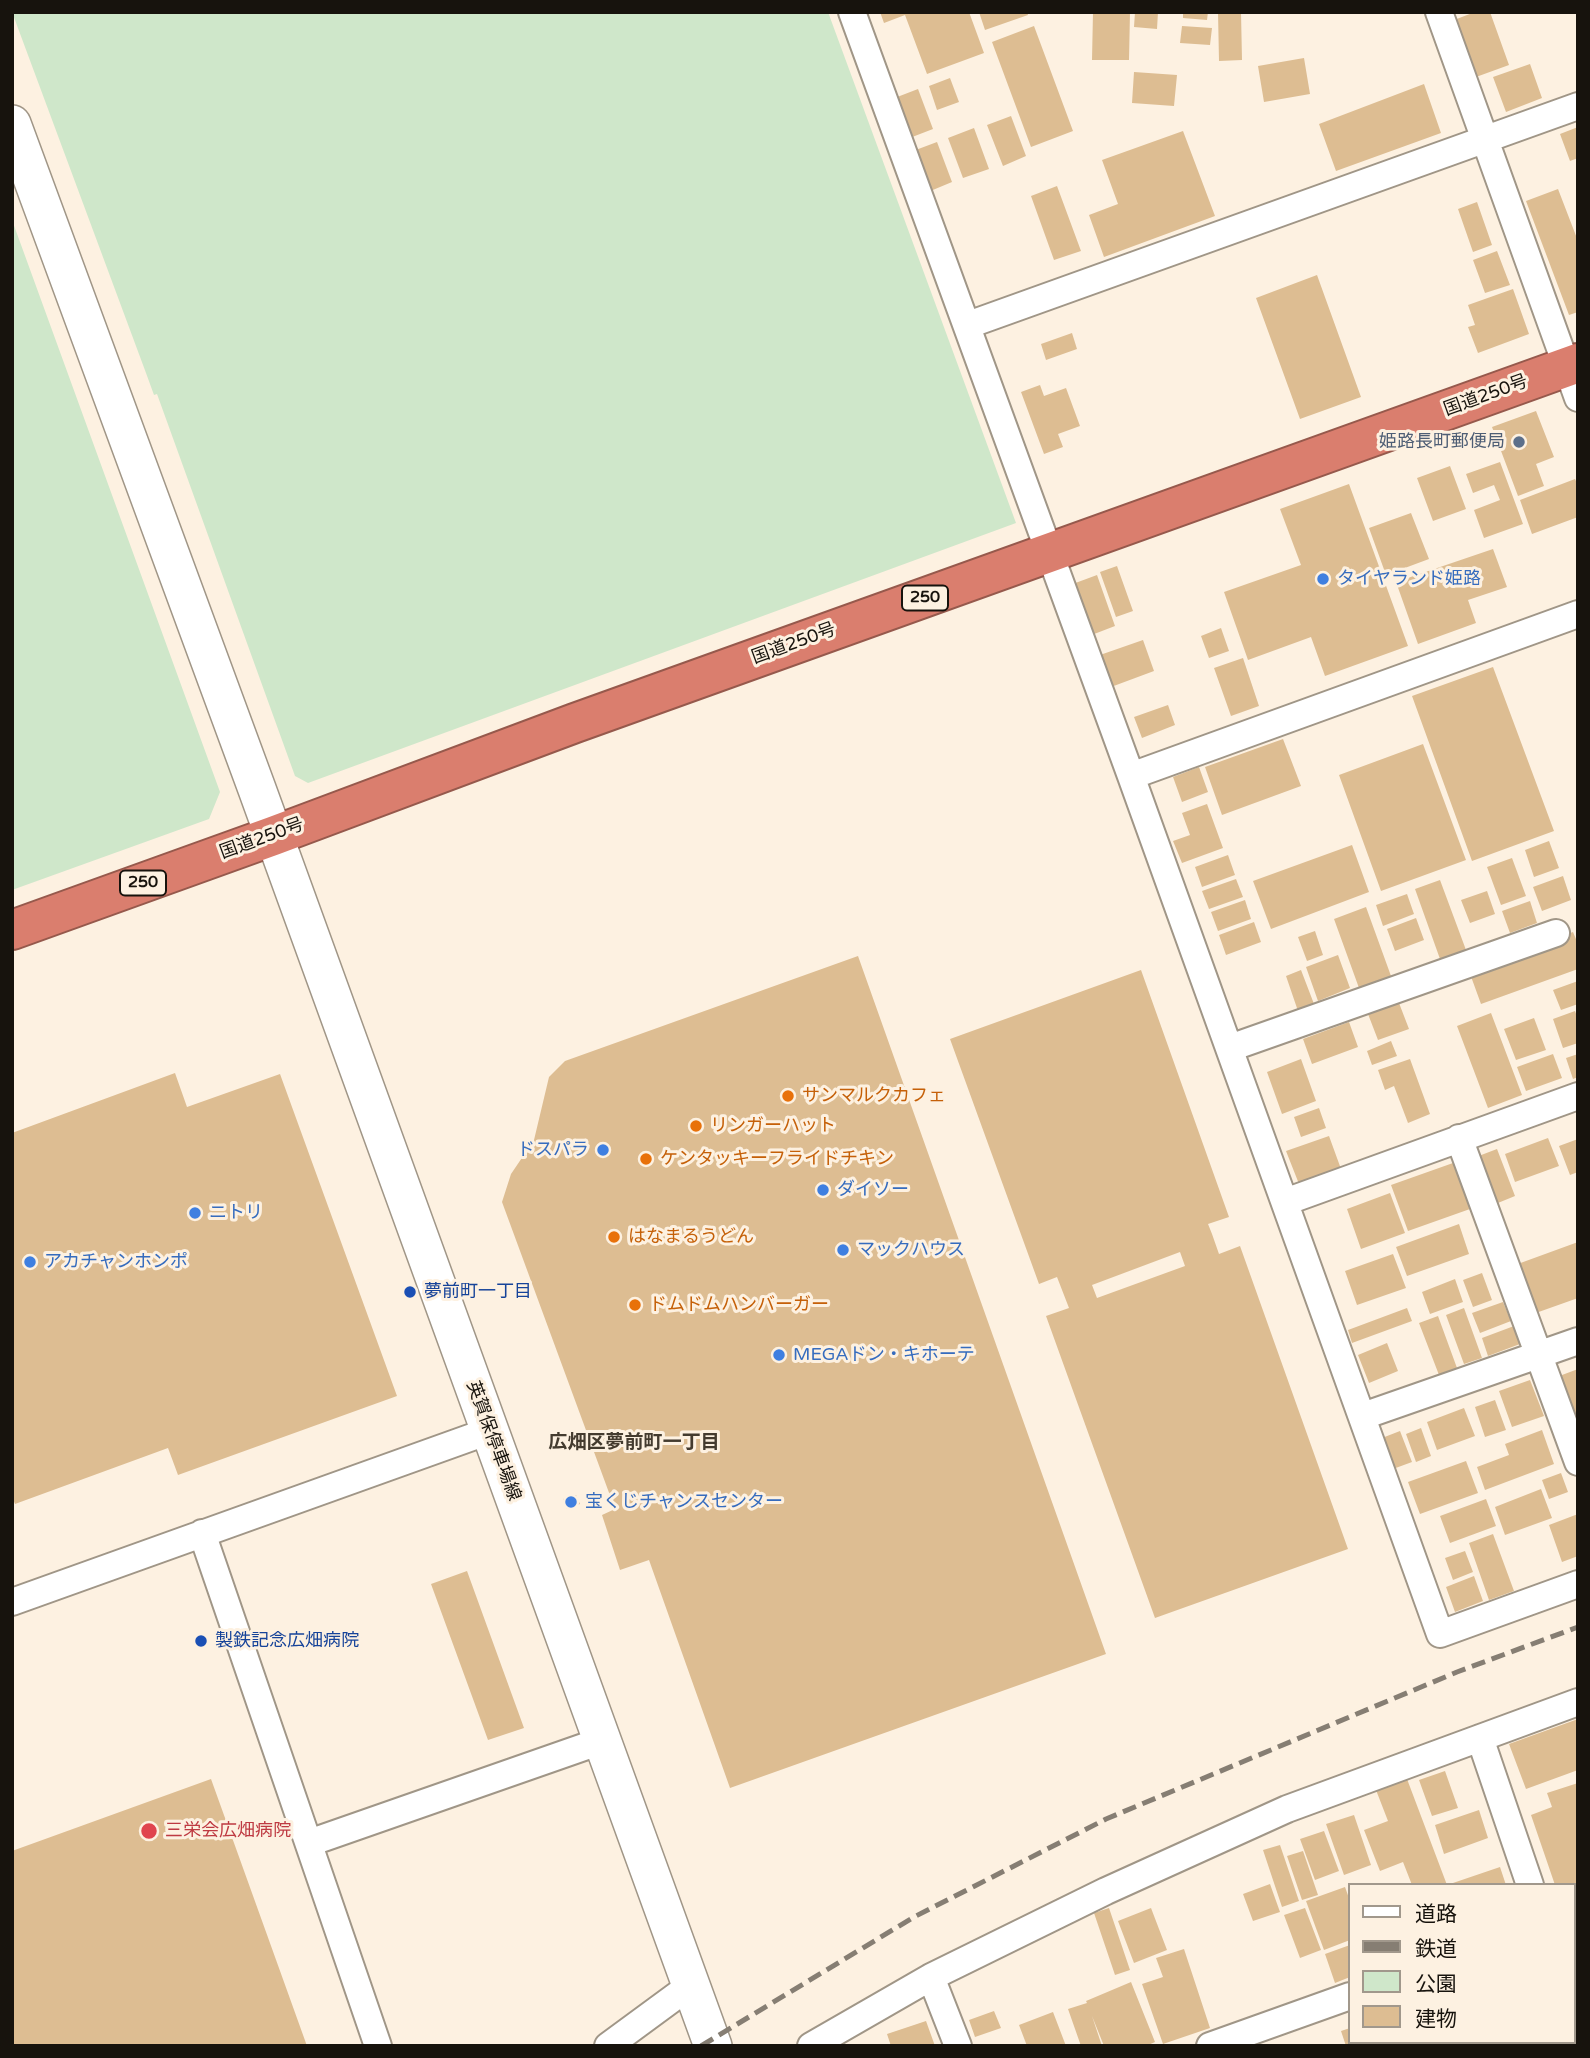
<!DOCTYPE html>
<html>
<head>
<meta charset="utf-8">
<style>
	body { margin:0 }
	#map { position:relative; width:1590px; height:2058px; overflow:hidden; background:#fdf1e1; font-family:"Varela Round","Noto Sans JP",sans-serif }
	canvas { display:block }
	.frame { position:absolute; inset:0; border:14px solid #17130d; pointer-events:none }
	.legend { position:absolute; left:1348px; top:1883px; width:228px; height:161px; box-sizing:border-box; background:#fdf1e1; border:2px solid #a1988c; margin:0; padding:9px 12px; list-style:none; font-size:21px; color:#17130d }
	.legend li { display:flex; align-items:center; gap:14px; height:35px }
	.legend b { width:35px; border:2px solid #a1988c }
</style>
</head>
<body>
<div id="map">
<canvas width="1590" height="2058"></canvas>
<div class="frame"></div>
<ul class="legend">
<li><b style="height:9px;background:#fff"></b>道路</li>
<li><b style="height:9px;background:#867e73"></b>鉄道</li>
<li><b style="height:19px;background:#cfe7ca"></b>公園</li>
<li><b style="height:19px;background:#ddbd92"></b>建物</li>
</ul>
</div>
<script>
const c = document.querySelector('canvas').getContext('2d');
c.lineJoin = 'round';
function fillPath(path, color) { c.fillStyle = color; c.fill(path, 'evenodd'); }
function stroke(path, color, width, dash) { c.strokeStyle = color; c.lineWidth = width; c.lineCap = dash ? 'butt' : 'round'; c.setLineDash(dash || []); c.stroke(path); }
function drawText(font, color, halo, rows, align = 'center') {
  c.font = font + ' "Varela Round","Noto Sans JP",sans-serif'; c.lineWidth = 6; c.setLineDash([]); c.textBaseline = 'middle'; c.strokeStyle = halo; c.fillStyle = color; for (const [text, x, y, turn = 0] of rows) {
    c.save(); c.translate(x, y); c.rotate((+turn || 0) * Math.PI / 180); c.textAlign = isNaN(turn) ? turn : align; if (halo) c.strokeText(text, 0, 0); c.fillText(text, 0, 0); c.restore();
  }
}
const green = new Path2D(`
	M 828,12 L 1016,523 L 308,783 L 295,776 L 157,394 L 154,395 L 146,373 L 12,12 Z
	M 12,220 L 220,792 L 209,819 L 12,890 Z`);
const building = new Path2D(`
	M 880,12 L 969,12 L 984,53 L 927,74 L 905,15 L 884,23 Z
	M 979,12 L 1027,12 L 1028,15 L 985,30 Z
	M 1093,12 L 1130,12 L 1129,60 L 1092,60 Z
	M 1135,12 L 1158,12 L 1157,29 L 1134,27 Z
	M 1183,12 L 1208,12 L 1207,20 L 1183,18 Z
	M 1218,12 L 1241,12 L 1242,60 L 1219,61 Z
	M 1475,12 L 1490,12 L 1509,65 L 1476,77 L 1454,20 Z
	M 1034,26 L 1073,131 L 1031,147 L 992,42 Z
	M 1182,26 L 1212,28 L 1210,45 L 1180,43 Z
	M 1304,58 L 1310,94 L 1264,102 L 1258,66 Z
	M 1530,64 L 1542,98 L 1506,112 L 1493,77 Z
	M 1134,72 L 1177,75 L 1174,106 L 1132,103 Z
	M 950,78 L 959,102 L 937,110 L 929,86 Z
	M 1424,84 L 1441,133 L 1336,171 L 1319,124 Z
	M 918,89 L 933,129 L 907,139 L 892,99 Z
	M 1011,116 L 1026,156 L 1003,166 L 987,125 Z
	M 1578,127 L 1578,158 L 1570,161 L 1560,134 Z
	M 974,128 L 989,169 L 963,178 L 948,138 Z
	M 1183,131 L 1215,216 L 1104,257 L 1089,215 L 1118,204 L 1102,160 Z
	M 937,142 L 952,182 L 928,192 L 913,151 Z
	M 1057,186 L 1081,251 L 1054,260 L 1031,196 Z
	M 1558,189 L 1578,241 L 1578,312 L 1569,315 L 1526,201 Z
	M 1477,202 L 1492,245 L 1473,252 L 1458,209 Z
	M 1497,251 L 1510,285 L 1485,293 L 1473,260 Z
	M 1317,275 L 1361,397 L 1300,419 L 1256,298 Z
	M 1513,289 L 1529,334 L 1478,353 L 1468,327 L 1475,325 L 1468,305 Z
	M 1072,333 L 1077,349 L 1046,360 L 1041,344 Z
	M 1040,385 L 1044,396 L 1066,388 L 1080,426 L 1058,434 L 1063,447 L 1044,454 L 1021,392 Z
	M 1536,411 L 1554,457 L 1536,464 L 1544,486 L 1518,496 L 1492,427 Z
	M 1500,462 L 1523,524 L 1484,538 L 1474,510 L 1500,500 L 1494,485 L 1473,493 L 1466,474 Z
	M 1450,466 L 1466,509 L 1433,521 L 1417,478 Z
	M 1575,479 L 1578,485 L 1578,517 L 1532,534 L 1520,500 Z
	M 1349,484 L 1408,646 L 1325,676 L 1311,637 L 1248,660 L 1224,592 L 1301,565 L 1280,509 Z
	M 1411,513 L 1429,559 L 1386,575 L 1369,528 Z
	M 1493,549 L 1507,587 L 1468,600 L 1476,623 L 1418,644 L 1396,582 Z
	M 1117,566 L 1133,611 L 1116,617 L 1100,572 Z
	M 1097,575 L 1115,626 L 1089,636 L 1070,585 Z
	M 1221,628 L 1229,651 L 1209,658 L 1201,636 Z
	M 1143,640 L 1154,671 L 1111,687 L 1100,655 Z
	M 1243,658 L 1259,706 L 1231,716 L 1214,668 Z
	M 1493,667 L 1554,831 L 1472,861 L 1412,696 Z
	M 1168,705 L 1175,725 L 1142,738 L 1134,717 Z
	M 1283,739 L 1301,786 L 1222,815 L 1205,767 Z
	M 1423,744 L 1466,860 L 1381,891 L 1339,775 Z
	M 1199,767 L 1208,792 L 1182,802 L 1173,777 Z
	M 1207,804 L 1223,848 L 1182,863 L 1173,841 L 1190,835 L 1182,813 Z
	M 1549,841 L 1559,868 L 1534,877 L 1525,850 Z
	M 1352,845 L 1369,892 L 1271,929 L 1253,881 Z
	M 1228,855 L 1235,875 L 1202,887 L 1195,867 Z
	M 1512,858 L 1526,896 L 1501,905 L 1487,867 Z
	M 1563,876 L 1571,900 L 1542,911 L 1533,887 Z
	M 1236,879 L 1243,897 L 1209,909 L 1202,891 Z
	M 1440,880 L 1466,950 L 1440,959 L 1415,889 Z
	M 1487,891 L 1495,914 L 1470,923 L 1461,900 Z
	M 1407,894 L 1414,914 L 1383,926 L 1376,905 Z
	M 1245,900 L 1251,919 L 1218,931 L 1211,912 Z
	M 1530,901 L 1537,923 L 1510,933 L 1502,911 Z
	M 1366,907 L 1391,976 L 1359,988 L 1334,919 Z
	M 1416,918 L 1424,940 L 1395,951 L 1387,929 Z
	M 1254,922 L 1261,942 L 1226,955 L 1219,935 Z
	M 1315,931 L 1323,955 L 1307,961 L 1298,937 Z
	M 1573,932 L 1578,944 L 1578,969 L 1481,1004 L 1469,971 Z
	M 1338,955 L 1350,988 L 1318,1001 L 1306,967 Z
	M 858,956 L 1106,1654 L 730,1788 L 649,1560 L 620,1570 L 602,1515 L 615,1509 L 502,1202 L 511,1174 L 534,1140 L 549,1077 L 565,1061 Z
	M 1141,970 L 1229,1217 L 1208,1224 L 1212,1234 L 1219,1254 L 1240,1246 L 1348,1549 L 1155,1618 L 1046,1316 L 1069,1308 L 1057,1277 L 1039,1284 L 950,1039 ZM 1180,1252 L 1185,1266 L 1097,1298 L 1092,1285 Z
	M 1301,970 L 1314,1004 L 1298,1011 L 1286,976 Z
	M 1578,981 L 1578,1004 L 1561,1010 L 1553,990 Z
	M 1399,1003 L 1409,1029 L 1378,1040 L 1368,1014 Z
	M 1575,1011 L 1578,1019 L 1578,1043 L 1563,1048 L 1553,1019 Z
	M 1491,1013 L 1522,1095 L 1488,1108 L 1457,1026 Z
	M 1534,1018 L 1546,1050 L 1516,1060 L 1504,1029 Z
	M 1349,1022 L 1358,1047 L 1312,1064 L 1303,1039 Z
	M 1391,1041 L 1397,1056 L 1372,1065 L 1367,1051 Z
	M 1553,1054 L 1562,1078 L 1526,1091 L 1517,1067 Z
	M 1578,1054 L 1578,1077 L 1573,1079 L 1566,1058 Z
	M 1301,1059 L 1316,1101 L 1282,1114 L 1267,1072 Z
	M 1410,1059 L 1430,1114 L 1408,1123 L 1394,1086 L 1385,1090 L 1378,1070 Z
	M 175,1073 L 187,1107 L 280,1074 L 397,1396 L 178,1475 L 168,1448 L 15,1504 L 12,1497 L 12,1133 Z
	M 1319,1108 L 1326,1128 L 1301,1137 L 1294,1117 Z
	M 1329,1136 L 1341,1169 L 1299,1184 L 1286,1151 Z
	M 1548,1138 L 1559,1166 L 1515,1182 L 1505,1154 Z
	M 1578,1139 L 1578,1172 L 1570,1175 L 1559,1146 Z
	M 1497,1149 L 1515,1196 L 1493,1205 L 1476,1157 Z
	M 1453,1163 L 1470,1209 L 1408,1231 L 1391,1185 Z
	M 1390,1193 L 1405,1233 L 1361,1249 L 1347,1209 Z
	M 1459,1224 L 1469,1254 L 1407,1276 L 1396,1247 Z
	M 1578,1242 L 1578,1298 L 1533,1314 L 1515,1265 Z
	M 1393,1254 L 1406,1288 L 1357,1305 L 1345,1271 Z
	M 1482,1273 L 1492,1300 L 1473,1307 L 1463,1280 Z
	M 1455,1279 L 1463,1302 L 1430,1314 L 1422,1292 Z
	M 1503,1302 L 1511,1321 L 1480,1333 L 1472,1313 Z
	M 1407,1308 L 1412,1321 L 1352,1343 L 1348,1330 Z
	M 1464,1308 L 1482,1358 L 1464,1364 L 1446,1315 Z
	M 1438,1316 L 1457,1368 L 1439,1375 L 1419,1323 Z
	M 1514,1326 L 1520,1344 L 1488,1356 L 1482,1338 Z
	M 1387,1343 L 1398,1371 L 1369,1383 L 1358,1355 Z
	M 1578,1369 L 1578,1412 L 1568,1416 L 1554,1378 Z
	M 1530,1380 L 1544,1416 L 1512,1427 L 1499,1391 Z
	M 1495,1400 L 1506,1430 L 1485,1437 L 1475,1407 Z
	M 1464,1408 L 1475,1436 L 1437,1450 L 1427,1422 Z
	M 1421,1428 L 1431,1456 L 1416,1462 L 1406,1434 Z
	M 1542,1430 L 1554,1464 L 1485,1490 L 1477,1467 L 1509,1455 L 1505,1444 Z
	M 1400,1431 L 1412,1462 L 1393,1469 L 1382,1438 Z
	M 1466,1461 L 1478,1493 L 1420,1514 L 1408,1482 Z
	M 1561,1473 L 1568,1492 L 1549,1499 L 1542,1480 Z
	M 1541,1489 L 1552,1518 L 1505,1535 L 1495,1507 Z
	M 576,1495 L 580,1504 L 567,1509 L 563,1499 Z
	M 1486,1499 L 1496,1526 L 1450,1543 L 1440,1516 Z
	M 1578,1514 L 1578,1556 L 1562,1562 L 1549,1525 Z
	M 1493,1534 L 1514,1591 L 1489,1600 L 1469,1543 Z
	M 1465,1551 L 1473,1572 L 1453,1580 L 1445,1558 Z
	M 467,1571 L 524,1728 L 488,1740 L 431,1584 Z
	M 1474,1576 L 1483,1601 L 1455,1612 L 1446,1587 Z
	M 1578,1719 L 1578,1770 L 1526,1789 L 1509,1744 Z
	M 1445,1771 L 1458,1808 L 1432,1816 L 1419,1780 Z
	M 211,1779 L 307,2046 L 12,2046 L 12,1851 Z
	M 1407,1779 L 1447,1885 L 1412,1885 L 1403,1862 L 1380,1871 L 1364,1830 L 1388,1821 L 1376,1790 Z
	M 1578,1783 L 1578,1887 L 1574,1888 L 1574,1885 L 1555,1885 L 1531,1815 L 1552,1807 L 1547,1793 Z
	M 1479,1810 L 1488,1838 L 1444,1854 L 1435,1825 Z
	M 1354,1815 L 1371,1865 L 1344,1875 L 1326,1824 Z
	M 1324,1831 L 1339,1871 L 1315,1880 L 1300,1839 Z
	M 1280,1845 L 1299,1901 L 1282,1907 L 1263,1850 Z
	M 1303,1851 L 1318,1895 L 1302,1900 L 1287,1856 Z
	M 1500,1867 L 1506,1885 L 1450,1885 L 1450,1884 Z
	M 1270,1884 L 1280,1912 L 1253,1921 L 1243,1894 Z
	M 1345,1887 L 1350,1901 L 1350,1940 L 1324,1950 L 1306,1901 Z
	M 1109,1908 L 1130,1970 L 1115,1975 L 1094,1913 Z
	M 1151,1908 L 1167,1950 L 1134,1963 L 1118,1921 Z
	M 1305,1908 L 1321,1950 L 1300,1958 L 1284,1915 Z
	M 1350,1945 L 1350,1977 L 1335,1983 L 1325,1954 Z
	M 1184,1949 L 1210,2028 L 1163,2044 L 1142,1984 L 1163,1977 L 1156,1958 Z
	M 1131,1982 L 1155,2042 L 1146,2046 L 1104,2046 L 1092,2016 L 1102,2046 L 1081,2046 L 1068,2009 L 1087,2003 L 1086,2001 Z
	M 994,2011 L 1001,2028 L 975,2037 L 969,2020 Z
	M 1053,2012 L 1066,2046 L 1027,2046 L 1019,2025 Z
	M 926,2021 L 935,2046 L 891,2046 L 887,2034 Z
	M 1350,2028 L 1350,2042 L 1458,2043 L 1450,2046 L 1346,2046 L 1341,2031 Z`);
const street = new Path2D(`
	M 852,12 L 1131,776 L 1440,1634 L 1578,1584
	M 1439,12 L 1578,398
	M 968,325 L 1578,106
	M 1131,776 L 1578,614
	M 1230,1048 L 1556,933
	M 1459,1138 L 1578,1462
	M 1285,1202 L 1578,1096
	M 1363,1416 L 1578,1341
	M 202,1533 L 378,2046
	M 12,1602 L 489,1431
	M 1480,1738 L 1530,1885
	M 309,1843 L 601,1741
	M 1574,1916 L 1578,1914
	M 931,1977 L 958,2046
	M 1574,2011 L 1578,2021
	M 608,2046 L 691,1985
	M 811,2046 L 931,1977 L 1106,1891 L 1287,1809 L 1578,1702
	M 1210,2046 L 1350,1996`);
const secondary = new Path2D(`
	M 12,124 L 257,789 L 713,2046`);
const highway = new Path2D(`
	M 12,930 L 273,836 L 575,723 L 1578,363`);
const rail = new Path2D(`
	M 701,2046 L 914,1917 L 1106,1819 L 1457,1672 L 1578,1627`);
const markers = [
	[1519,442,7,"#5c6f8a"],
	[1323,579,7,"#3f7fe0"],
	[788,1096,7,"#e8710a"],
	[696,1126,7,"#e8710a"],
	[603,1150,7,"#3f7fe0"],
	[646,1159,7,"#e8710a"],
	[823,1190,7,"#3f7fe0"],
	[195,1213,7,"#3f7fe0"],
	[614,1237,7,"#e8710a"],
	[843,1250,7,"#3f7fe0"],
	[30,1262,7,"#3f7fe0"],
	[410,1292,7,"#1a4fb4"],
	[635,1305,7,"#e8710a"],
	[779,1355,7,"#3f7fe0"],
	[571,1502,7,"#3f7fe0"],
	[201,1641,7,"#1a4fb4"],
	[149,1831,9,"#e0444e"]
];
const shields = [
	[925,598,46],
	[143,883,46]
];
const shieldNames = [
	["250",925,598],
	["250",143,883]
];
const streetNames = [
	["国道250号",1486,396,-20],
	["国道250号",794,644,-20],
	["国道250号",262,839,-20],
	["英賀保停車場線",493,1441,70]
];
const serviceNames = [
	["姫路長町郵便局",1505,442]
];
const shopNames = [
	["タイヤランド姫路",1337,579],
	["ドスパラ",589,1150,"right"],
	["ダイソー",837,1190],
	["ニトリ",209,1213],
	["マックハウス",857,1250],
	["アカチャンホンポ",44,1262],
	["MEGAドン・キホーテ",793,1355],
	["宝くじチャンスセンター",585,1502]
];
const foodNames = [
	["サンマルクカフェ",802,1096],
	["リンガーハット",710,1126],
	["ケンタッキーフライドチキン",660,1159],
	["はなまるうどん",628,1237],
	["ドムドムハンバーガー",649,1305]
];
const transitNames = [
	["夢前町一丁目",424,1292],
	["製鉄記念広畑病院",215,1641]
];
const healthNames = [
	["三栄会広畑病院",165,1831]
];
const neighbourhoodNames = [
	["広畑区夢前町一丁目",634,1443]
];
fillPath(green, '#cfe7ca');
fillPath(building, '#ddbd92');
stroke(street, '#a09687', 30);
stroke(secondary, '#a09687', 40);
stroke(highway, '#96594c', 42);
stroke(street, '#fff', 26);
stroke(secondary, '#fff', 37);
stroke(highway, '#da7e6e', 38);
stroke(rail, '#867e73', 5, [14, 7]);
for (const [x, y, r, color] of markers) { const dot = new Path2D(); dot.arc(x, y, r, 0, 2 * Math.PI); c.fillStyle = color; c.fill(dot); stroke(dot, '#fdf1e1', 2.5); }
for (const [x, y, w] of shields) { const box = new Path2D(); box.roundRect(x - w / 2, y - 12.5, w, 25, 5); c.fillStyle = '#fdf1e1'; c.fill(box); stroke(box, '#17130d', 2); }
drawText('bold 16px', '#17130d', null, shieldNames);
drawText('18px', '#17130d', '#fdf1e1', streetNames);
drawText('18px', '#4e5e75', '#fdf1e1', serviceNames, 'right');
drawText('18px', '#366cbe', '#fdf1e1', shopNames, 'left');
drawText('18px', '#c56008', '#fdf1e1', foodNames, 'left');
drawText('18px', '#164399', '#fdf1e1', transitNames, 'left');
drawText('18px', '#be3a42', '#fdf1e1', healthNames, 'left');
drawText('bold 19px', '#443b2f', '#fdf1e1', neighbourhoodNames);
</script>
</body>
</html>
